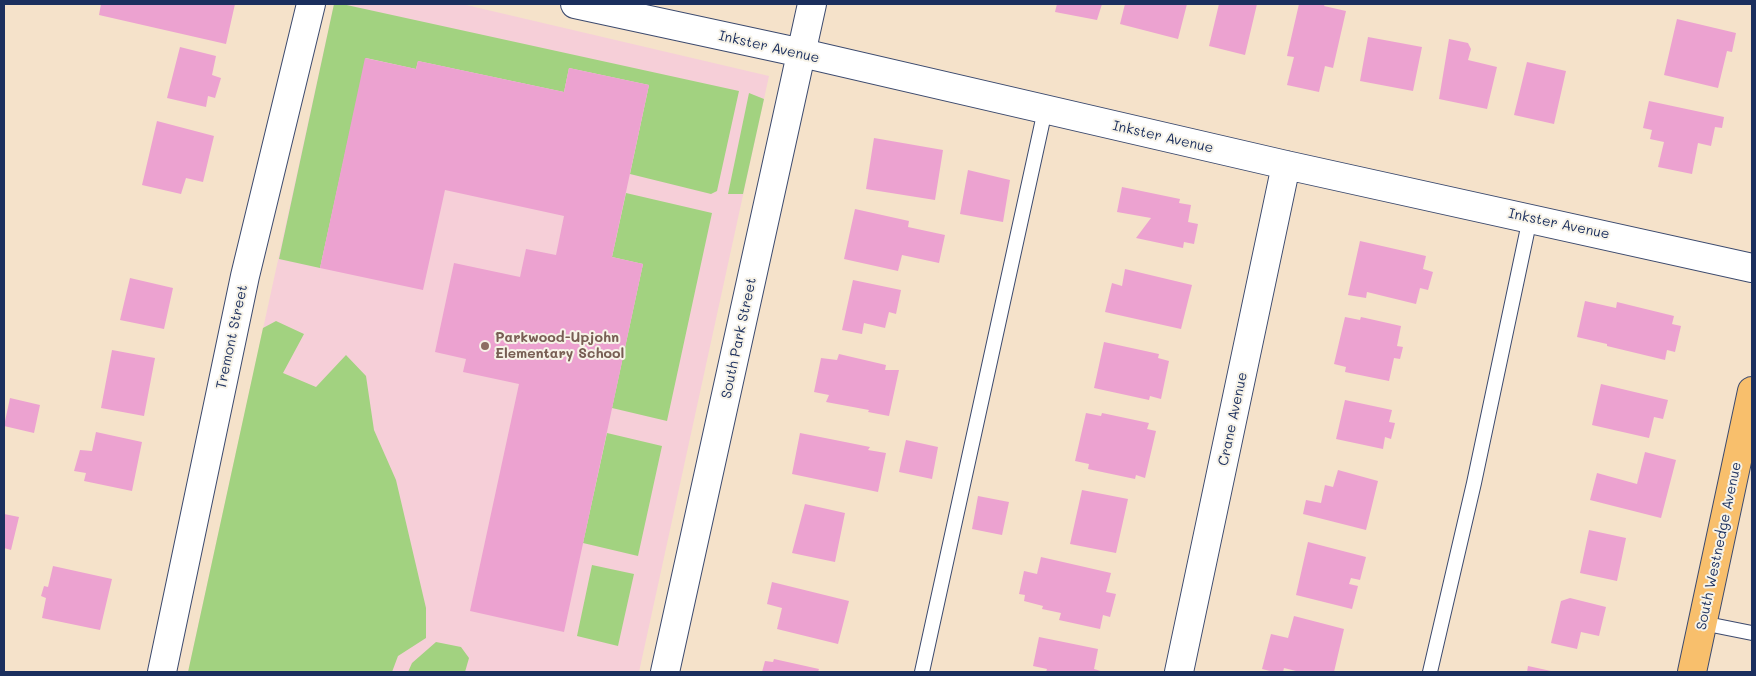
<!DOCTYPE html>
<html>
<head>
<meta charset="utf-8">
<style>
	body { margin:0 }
	#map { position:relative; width:1756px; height:676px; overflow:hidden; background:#f5e2ca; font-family:Mali,sans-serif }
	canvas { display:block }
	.frame { position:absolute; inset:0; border:5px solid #1b2f5e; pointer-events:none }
</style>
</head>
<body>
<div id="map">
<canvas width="1756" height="676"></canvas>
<div class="frame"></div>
</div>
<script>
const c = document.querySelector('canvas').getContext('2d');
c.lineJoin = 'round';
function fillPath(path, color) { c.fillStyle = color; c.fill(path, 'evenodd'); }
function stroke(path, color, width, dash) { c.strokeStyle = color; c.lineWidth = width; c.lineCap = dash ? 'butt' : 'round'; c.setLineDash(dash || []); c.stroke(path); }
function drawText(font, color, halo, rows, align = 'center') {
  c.font = font + ' Mali,sans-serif'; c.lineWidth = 4; c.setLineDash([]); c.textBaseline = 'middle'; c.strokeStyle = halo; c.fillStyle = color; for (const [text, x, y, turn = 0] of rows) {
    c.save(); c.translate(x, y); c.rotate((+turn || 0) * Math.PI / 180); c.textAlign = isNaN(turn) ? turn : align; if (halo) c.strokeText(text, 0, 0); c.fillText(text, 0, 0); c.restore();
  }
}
const built = new Path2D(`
	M 334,4 L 462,4 L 769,76 L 639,672 L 188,672 Z`);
const green = new Path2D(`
	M 334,4 L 342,4 L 739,91 L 717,191 L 711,194 L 630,174 L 649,85 L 569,68 L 564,92 L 418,61 L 416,69 L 366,58 L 320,268 L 279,259 Z
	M 749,93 L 764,99 L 743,194 L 728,194 Z
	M 626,193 L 712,213 L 667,421 L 612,408 L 643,264 L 612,257 Z
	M 276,321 L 304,334 L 283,373 L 316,387 L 346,355 L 366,376 L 374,430 L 396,480 L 426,608 L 426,638 L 398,656 L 392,672 L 188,672 L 263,328 Z
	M 607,433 L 662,446 L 638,556 L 583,543 Z
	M 592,565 L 634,574 L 618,646 L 577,636 Z
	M 436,642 L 461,647 L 469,658 L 465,672 L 408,672 L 412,663 Z`);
const building = new Path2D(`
	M 101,4 L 235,4 L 226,44 L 99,15 Z
	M 1057,4 L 1102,4 L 1097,20 L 1055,12 Z
	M 1125,4 L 1187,4 L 1178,39 L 1120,24 Z
	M 1219,4 L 1257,4 L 1245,55 L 1209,46 Z
	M 1299,4 L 1325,4 L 1324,6 L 1346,11 L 1333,68 L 1325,66 L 1319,92 L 1287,85 L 1294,57 L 1287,56 Z
	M 1677,19 L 1736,33 L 1732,52 L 1727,51 L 1718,88 L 1664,75 Z
	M 1368,37 L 1422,47 L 1413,91 L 1360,81 Z
	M 1449,39 L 1468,43 L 1471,49 L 1468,60 L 1497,67 L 1487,109 L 1439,99 Z
	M 180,47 L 216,56 L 212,75 L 221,78 L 215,98 L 208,96 L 206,107 L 167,98 Z
	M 365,58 L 416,69 L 418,61 L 564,92 L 569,68 L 649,85 L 612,257 L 643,264 L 564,632 L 470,611 L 519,384 L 463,372 L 466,359 L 435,352 L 454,263 L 520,277 L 526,249 L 556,255 L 564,216 L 445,190 L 423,290 L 320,268 Z
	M 1527,62 L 1566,71 L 1554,124 L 1514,115 Z
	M 1649,101 L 1724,117 L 1722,128 L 1715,127 L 1711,146 L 1698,143 L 1692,174 L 1658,167 L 1664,142 L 1650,139 L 1652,130 L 1643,128 Z
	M 157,121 L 214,136 L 203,182 L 186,178 L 181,194 L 142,185 Z
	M 874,138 L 943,150 L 935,200 L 866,189 Z
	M 968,170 L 1010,180 L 1003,222 L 960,214 Z
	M 1122,187 L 1180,199 L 1179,203 L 1191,205 L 1188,222 L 1198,224 L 1194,244 L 1184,242 L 1183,248 L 1136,238 L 1151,218 L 1117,212 Z
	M 855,209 L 909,221 L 908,227 L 945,235 L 939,263 L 902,255 L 898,271 L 844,259 Z
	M 1360,241 L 1426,256 L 1423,269 L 1433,272 L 1428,290 L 1420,288 L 1416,304 L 1367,292 L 1366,298 L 1348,295 Z
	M 1125,269 L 1192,285 L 1181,329 L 1105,312 L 1112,283 L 1122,286 Z
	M 130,278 L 173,288 L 164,329 L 120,320 Z
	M 853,280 L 901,290 L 896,314 L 889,312 L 885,328 L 864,323 L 862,334 L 842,330 Z
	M 1585,301 L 1616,308 L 1617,302 L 1674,316 L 1672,324 L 1681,326 L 1675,352 L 1667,350 L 1665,360 L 1607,346 L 1607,344 L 1577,337 Z
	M 1345,317 L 1360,320 L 1361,317 L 1401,326 L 1397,346 L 1403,347 L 1400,359 L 1394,358 L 1389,381 L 1345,372 L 1346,367 L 1334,364 Z
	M 1104,342 L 1159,354 L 1158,358 L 1169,361 L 1161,399 L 1150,396 L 1149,400 L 1094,388 Z
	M 112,350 L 155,358 L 144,416 L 101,408 Z
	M 839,354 L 886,365 L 885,370 L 899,370 L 889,416 L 868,412 L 869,410 L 826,402 L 829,395 L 814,392 L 821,358 L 837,360 Z
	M 1601,384 L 1668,400 L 1663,419 L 1654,417 L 1649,438 L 1592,425 Z
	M 10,398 L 40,405 L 34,433 L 4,426 Z
	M 1345,400 L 1392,410 L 1389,422 L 1395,423 L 1391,439 L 1385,437 L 1383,449 L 1336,439 Z
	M 1086,413 L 1101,416 L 1102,413 L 1149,423 L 1147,429 L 1156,431 L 1145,478 L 1136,475 L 1135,479 L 1088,469 L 1089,464 L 1075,461 Z
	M 96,432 L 142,442 L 132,491 L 84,481 L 86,473 L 74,471 L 80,450 L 92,451 Z
	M 800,433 L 870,447 L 868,450 L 886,453 L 878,492 L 792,474 Z
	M 906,440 L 938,447 L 932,479 L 899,472 Z
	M 1645,452 L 1676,460 L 1661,518 L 1590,500 L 1597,473 L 1637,484 Z
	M 1338,470 L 1378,481 L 1366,530 L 1303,514 L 1306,500 L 1321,503 L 1325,485 L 1333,487 Z
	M 1082,490 L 1128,499 L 1116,553 L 1070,544 Z
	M 978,496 L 1009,502 L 1002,535 L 972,529 Z
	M 805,504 L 845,513 L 835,562 L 792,553 Z
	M 4,514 L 19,517 L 11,550 L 4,548 Z
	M 1589,530 L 1626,538 L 1617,581 L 1580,573 Z
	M 1308,542 L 1366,557 L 1360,580 L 1351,578 L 1349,584 L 1358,586 L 1352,609 L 1296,595 Z
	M 1041,557 L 1111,573 L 1106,592 L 1116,594 L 1110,617 L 1103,615 L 1100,629 L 1059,620 L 1061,613 L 1042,609 L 1043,606 L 1024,601 L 1025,595 L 1019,594 L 1024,571 L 1037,574 Z
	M 53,566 L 112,579 L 100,630 L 42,618 L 46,598 L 41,596 L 44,586 L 48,587 Z
	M 772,582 L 849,601 L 838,644 L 777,629 L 782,608 L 767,604 Z
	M 1570,598 L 1606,607 L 1599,636 L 1581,632 L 1577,649 L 1551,643 L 1561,601 Z
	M 1294,616 L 1344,629 L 1334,672 L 1300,672 L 1284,668 L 1283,672 L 1274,672 L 1262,669 L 1271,634 L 1288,638 Z
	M 1039,637 L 1098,649 L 1094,669 L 1104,672 L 1046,672 L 1047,669 L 1033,666 Z
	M 774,659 L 819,669 L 818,672 L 762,672 L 765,661 L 773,662 Z
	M 1528,666 L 1551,671 L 1551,672 L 1527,672 Z`);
const lane = new Path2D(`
	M 1702,623 L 1752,633
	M 922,672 L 1045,110
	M 1430,672 L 1474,483 L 1530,218`);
const street = new Path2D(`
	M 575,4 L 802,53 L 1286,165 L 1752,268
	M 162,672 L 245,276 L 311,4
	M 665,672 L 812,4
	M 1179,672 L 1286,165`);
const primary = new Path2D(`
	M 1692,672 L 1752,391`);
const markers = [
	[485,346,5,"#8d6e63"]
];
const streetNames = [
	["Inkster Avenue",769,47,13],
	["Inkster Avenue",1163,137,13],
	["Inkster Avenue",1559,224,12],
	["Tremont Street",232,337,-78],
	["South Park Street",739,338,-78],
	["Crane Avenue",1233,419,-78],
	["South Westnedge Avenue",1719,546,-78]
];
const educationNames = [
	["Parkwood-Upjohn",495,338],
	["Elementary School",495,354]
];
fillPath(built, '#f6cfd8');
fillPath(green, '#a2d280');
fillPath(building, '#eca2d0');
stroke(lane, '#3c4a6e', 16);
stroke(street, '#3c4a6e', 30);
stroke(primary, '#3c4a6e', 30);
stroke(lane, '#fff', 14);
stroke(street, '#fff', 28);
stroke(primary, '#f8bf6c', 28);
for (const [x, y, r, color] of markers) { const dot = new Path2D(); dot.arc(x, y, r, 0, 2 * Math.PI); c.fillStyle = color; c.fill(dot); stroke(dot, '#f7f3e8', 2); }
drawText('14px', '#1b2f5e', '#f7f3e8', streetNames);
drawText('bold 14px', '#785e54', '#f7f3e8', educationNames, 'left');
</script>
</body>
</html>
